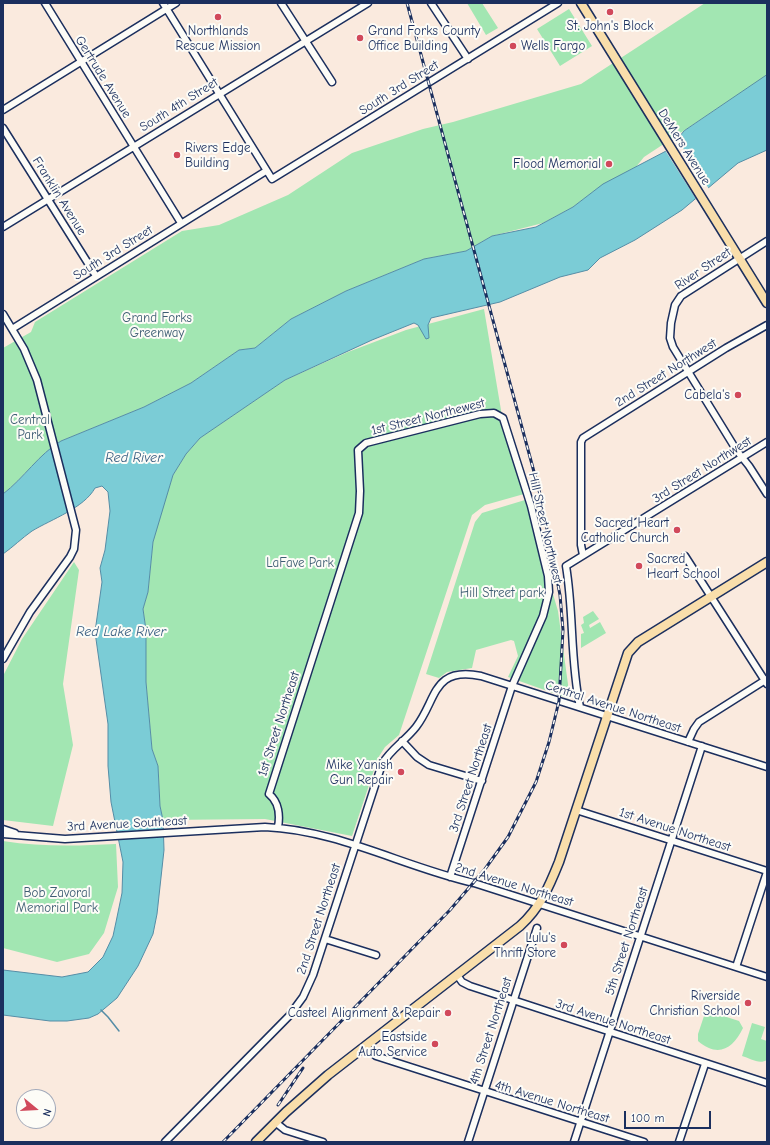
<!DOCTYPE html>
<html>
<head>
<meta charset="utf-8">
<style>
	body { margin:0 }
	#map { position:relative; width:770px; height:1145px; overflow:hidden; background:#faeade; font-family:"Comic Neue",sans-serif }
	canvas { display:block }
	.frame { position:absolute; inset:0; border:4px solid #1b2f5e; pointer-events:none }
	.north { position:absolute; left:16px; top:1089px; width:40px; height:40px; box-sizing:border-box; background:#fdfcf7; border:1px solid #a3aaba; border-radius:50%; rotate:108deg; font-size:11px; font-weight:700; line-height:16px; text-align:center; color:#1b2f5e }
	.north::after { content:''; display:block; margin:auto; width:14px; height:18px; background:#d1495b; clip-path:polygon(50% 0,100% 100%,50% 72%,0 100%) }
	.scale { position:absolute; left:624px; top:1111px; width:87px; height:18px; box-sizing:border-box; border:2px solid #1b2f5e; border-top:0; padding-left:5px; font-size:12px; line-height:14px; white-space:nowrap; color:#1b2f5e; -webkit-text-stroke:3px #fdfcf7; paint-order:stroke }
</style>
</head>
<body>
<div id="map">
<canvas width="770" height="1145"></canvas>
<div class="frame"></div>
<div class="north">N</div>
<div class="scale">100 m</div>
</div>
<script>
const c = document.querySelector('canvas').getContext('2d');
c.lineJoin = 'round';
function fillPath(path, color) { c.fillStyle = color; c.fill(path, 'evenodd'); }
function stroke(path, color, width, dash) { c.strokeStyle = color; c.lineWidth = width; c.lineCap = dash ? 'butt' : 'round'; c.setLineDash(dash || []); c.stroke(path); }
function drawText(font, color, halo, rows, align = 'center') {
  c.font = font + ' "Comic Neue",sans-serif'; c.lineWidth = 4; c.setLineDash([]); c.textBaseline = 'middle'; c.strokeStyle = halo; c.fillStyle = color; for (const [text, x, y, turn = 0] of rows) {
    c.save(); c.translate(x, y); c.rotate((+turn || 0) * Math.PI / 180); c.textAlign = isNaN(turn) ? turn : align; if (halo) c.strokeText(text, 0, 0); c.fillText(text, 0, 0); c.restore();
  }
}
const green = new Path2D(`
	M 467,3 L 482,3 L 498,28 L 486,35 Z
	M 705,3 L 767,3 L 767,76 L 644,157 L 636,167 L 597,189 L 573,207 L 543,223 L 492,236 L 466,251 L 424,259 L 346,291 L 291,319 L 255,348 L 239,350 L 191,383 L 144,407 L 61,441 C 39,454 24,478 3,494 L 3,348 L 31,332 L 35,322 L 182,231 L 219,225 L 288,195 L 352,153 L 423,129 L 453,122 L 581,84 Z
	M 569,9 L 592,46 L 560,66 L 537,29 Z
	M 484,309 L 502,416 L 524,494 L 485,505 L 472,515 L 399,735 L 385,747 L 378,758 L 352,836 L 265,819 L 163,820 L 160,806 L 158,766 L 152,749 L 146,682 L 146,630 L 143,609 L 148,592 L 153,542 L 157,522 L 173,475 L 186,454 L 200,438 L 285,380 L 348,352 L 406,330 Z
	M 525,500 L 558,611 L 570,699 L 508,677 L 518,656 L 514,641 L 511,640 L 476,650 L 472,668 L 447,672 L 439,678 L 426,674 L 475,522 L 482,513 Z
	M 74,562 L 79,570 L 63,684 L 73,745 L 53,826 L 3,820 L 3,676 L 22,639 Z
	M 593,611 L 599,619 L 589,625 L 590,628 L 600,622 L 606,633 L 581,648 L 581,634 L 584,633 L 581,625 L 584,623 L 583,617 Z
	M 3,841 C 41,847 78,846 116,844 L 118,887 L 104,933 L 89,954 L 57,962 L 3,948 Z
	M 708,1011 L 739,1021 L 743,1028 C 733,1049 718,1058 698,1041 L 698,1034 L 705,1013 Z
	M 752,1023 L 765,1027 L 761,1039 L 767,1041 L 767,1060 C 759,1065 750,1058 742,1056 Z`);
const water = new Path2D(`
	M 767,75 L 767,150 L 738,163 L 682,210 L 635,240 L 600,258 L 588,270 L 560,277 L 500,302 L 431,318 L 428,325 L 429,338 L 426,339 L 418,325 L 414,323 L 372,340 L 285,380 L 200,438 L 186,454 L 173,475 L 153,542 L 148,592 L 143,609 L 146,630 L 146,682 L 152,749 L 158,766 L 160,806 L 163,820 L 164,850 L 157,914 L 153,934 L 138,966 L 117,998 L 98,1014 L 89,1018 L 67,1021 L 50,1021 L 3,1015 L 3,970 L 62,977 L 88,972 L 103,957 L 113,936 L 116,922 L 122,893 L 123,862 L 111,802 L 108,766 L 108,724 L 95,632 L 102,582 L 100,568 L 105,550 L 110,511 L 108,492 L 102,486 L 95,488 C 84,508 52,519 32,531 C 22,538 13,547 3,554 L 3,494 C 24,478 39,454 61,441 L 144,407 L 191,383 L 239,350 L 255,348 L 291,319 L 346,291 L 424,259 L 466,251 L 492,236 L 536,227 L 573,207 L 603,184 L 668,150 L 684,131 Z`);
const pier = new Path2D(`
	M 676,137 L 709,189 L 696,199 L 665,150 Z`);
const stream = new Path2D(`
	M 101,1010 L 108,1017 L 119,1031`);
const minor = new Path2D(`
	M 45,3 L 181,223
	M 163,3 L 272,179 L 558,3
	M 281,3 L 332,82
	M 431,3 L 468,59
	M 3,110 L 176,3
	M 3,128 L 96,276
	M 3,227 L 368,3
	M 767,241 L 681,296 L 675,305 L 671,323 L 670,338 L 673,347 L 737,451 L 749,466 L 767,494
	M 3,314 L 24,349 L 37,380 L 76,530 L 74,549 L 70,557 L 30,612 L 3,659
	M 12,329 L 266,171
	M 583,555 L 581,545 L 581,442 L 583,438 L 726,348 L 767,325
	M 685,556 L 767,684
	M 580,707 C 570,660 574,614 566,566 L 767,442
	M 402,741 L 417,757 L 429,765 L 482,781
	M 688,742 L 694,729 L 699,722 L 767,679
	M 576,810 L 767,871
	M 278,827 C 280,816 279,802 269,794 L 359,513 L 360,491 L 358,450 L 366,443 L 480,414 L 494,413 L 503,418 L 531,506 L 548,576 L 549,592 L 543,616 L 512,686 L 450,877
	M 3,829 L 15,833
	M 3,834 L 65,839 L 265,827 C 338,830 404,867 474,883 L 767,977
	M 325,939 L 376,955
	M 736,967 L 767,872
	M 457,975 L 462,982 L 470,986 L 767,1083
	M 365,1047 L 376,1056 L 644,1142
	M 275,1122 L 285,1130 L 323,1142
	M 165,1142 L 289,1016 L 303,997 L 313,975 L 382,764 C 391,749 405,741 416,727 C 437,700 432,666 481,676 L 767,767
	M 468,1142 L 537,928
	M 574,1142 L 702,746
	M 679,1142 L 705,1064`);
const major = new Path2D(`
	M 581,3 L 767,303
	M 256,1142 L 286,1112 L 328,1075 L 520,926 C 540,908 549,887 559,862 L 628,653 L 638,642 L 767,562`);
const rail = new Path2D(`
	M 278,1105 L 303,1068
	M 223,1142 L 450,910 L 485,869 L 508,837 L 536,782 L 549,742 L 559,701 L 563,630 L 560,595 L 540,494 L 407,3`);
const markers = [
	[610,12,4,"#d1495b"],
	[218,17,4,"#d1495b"],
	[360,38,4,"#d1495b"],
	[513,46,4,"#d1495b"],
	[177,155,4,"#d1495b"],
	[609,164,4,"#d1495b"],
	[738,395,4,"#d1495b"],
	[677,530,4,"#d1495b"],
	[639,566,4,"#d1495b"],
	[401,772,4,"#d1495b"],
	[564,945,4,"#d1495b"],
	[748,1003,4,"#d1495b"],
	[448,1013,4,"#d1495b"],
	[435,1044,4,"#d1495b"]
];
const poiNames = [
	["St. John's Block",610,26,"center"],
	["Northlands",218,31,"center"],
	["Rescue Mission",218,46,"center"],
	["Grand Forks County",368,31,"left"],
	["Office Building",368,46,"left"],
	["Wells Fargo",521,46,"left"],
	["Rivers Edge",185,148,"left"],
	["Building",185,163,"left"],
	["Flood Memorial",601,164],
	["Cabela's",730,395],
	["Sacred Heart",669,523],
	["Catholic Church",669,538],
	["Sacred",647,559,"left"],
	["Heart School",647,574,"left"],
	["Mike Yanish",393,765],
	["Gun Repair",393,780],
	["Lulu's",556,938],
	["Thrift Store",556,953],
	["Riverside",740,996],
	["Christian School",740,1011],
	["Casteel Alignment & Repair",440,1013],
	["Eastside",427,1037],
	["Auto Service",427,1052]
];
const streetNames = [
	["Gertrude Avenue",103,77,58],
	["South 3rd Street",399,88,-32],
	["South 4th Street",179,105,-32],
	["DeMers Avenue",684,147,58],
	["Franklin Avenue",59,196,58],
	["South 3rd Street",113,253,-32],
	["River Street",703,269,-34],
	["2nd Street Northwest",666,373,-32],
	["1st Street Northewest",428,417,-14],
	["3rd Street Northwest",702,470,-32],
	["Hill Street Northwest",545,528,77],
	["Central Avenue Northeast",613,707,18],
	["1st Street Northeast",279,724,-72],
	["3rd Street Northeast",471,778,-72],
	["3rd Avenue Southeast",127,824,-3],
	["1st Avenue Northeast",675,830,18],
	["2nd Avenue Northeast",514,885,17],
	["2nd Street Northeast",319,919,-72],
	["5th Street Northeast",627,941,-72],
	["3rd Avenue Northeast",613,1022,18],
	["4th Street Northeast",491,1031,-72],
	["4th Avenue Northeast",552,1102,17]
];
const parkNames = [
	["Grand Forks",157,318],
	["Greenway",157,333],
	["Central",30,420],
	["Park",30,435],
	["LaFave Park",300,563],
	["Hill Street park",502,593],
	["Bob Zavoral",57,893],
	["Memorial Park",57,908]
];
const waterNames = [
	["Red River",134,458],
	["Red Lake River",121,632]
];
fillPath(green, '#a2e6b2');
fillPath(water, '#7bccd6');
stroke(water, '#558da6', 1);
fillPath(pier, '#faeade');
stroke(stream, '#558da6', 1.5);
stroke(minor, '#1b2f5e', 9);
stroke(major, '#1b2f5e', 11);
stroke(minor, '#fdfcf7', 6);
stroke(major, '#f9deab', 8);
stroke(rail, '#1b2f5e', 3);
stroke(rail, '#fdfcf7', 1.5, [4.5]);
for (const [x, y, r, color] of markers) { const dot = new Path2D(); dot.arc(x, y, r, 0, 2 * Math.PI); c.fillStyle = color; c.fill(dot); stroke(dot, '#fdfcf7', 1.5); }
drawText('13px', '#1b2f5e', '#fdfcf7', poiNames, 'right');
drawText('13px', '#1b2f5e', '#fdfcf7', streetNames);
drawText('13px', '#3d5d73', '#fdfcf7', parkNames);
drawText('italic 14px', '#385e82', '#fdfcf7', waterNames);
</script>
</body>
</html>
